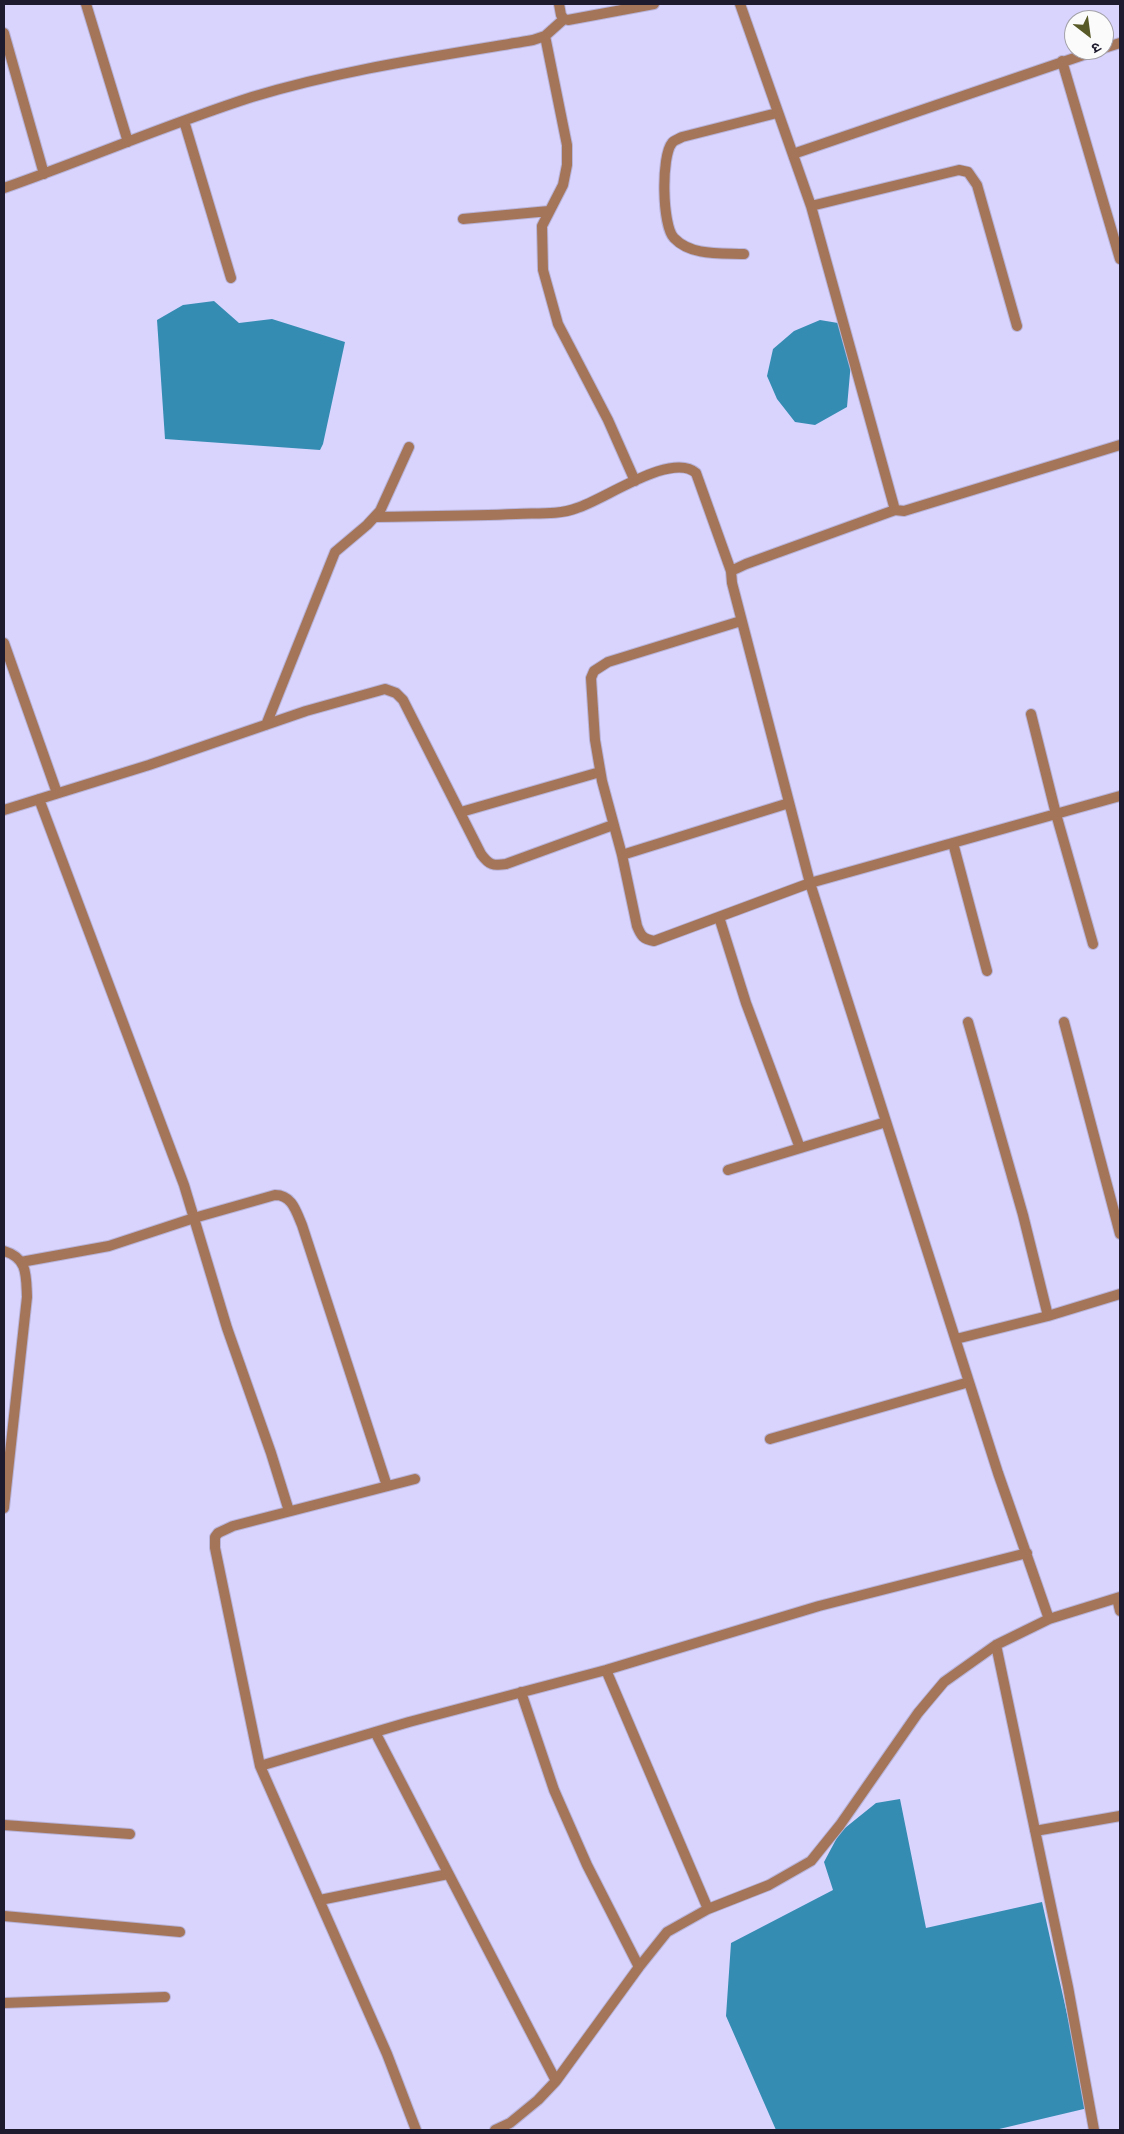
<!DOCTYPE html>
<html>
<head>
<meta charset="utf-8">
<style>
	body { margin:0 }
	#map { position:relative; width:1124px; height:2134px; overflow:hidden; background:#d9d4fe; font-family:"Nunito Sans","Noto Sans Devanagari",sans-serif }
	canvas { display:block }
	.frame { position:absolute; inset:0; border:5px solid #1e1b2e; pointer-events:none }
	.north { position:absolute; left:1064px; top:10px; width:50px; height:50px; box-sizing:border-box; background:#fbfbfb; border:1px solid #a3a1a9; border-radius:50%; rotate:150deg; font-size:14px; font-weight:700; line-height:20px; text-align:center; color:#1e1b2e }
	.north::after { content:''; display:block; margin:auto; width:18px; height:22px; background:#585a27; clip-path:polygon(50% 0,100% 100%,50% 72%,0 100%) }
</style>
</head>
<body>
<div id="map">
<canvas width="1124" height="2134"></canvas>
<div class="frame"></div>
<div class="north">उ</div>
</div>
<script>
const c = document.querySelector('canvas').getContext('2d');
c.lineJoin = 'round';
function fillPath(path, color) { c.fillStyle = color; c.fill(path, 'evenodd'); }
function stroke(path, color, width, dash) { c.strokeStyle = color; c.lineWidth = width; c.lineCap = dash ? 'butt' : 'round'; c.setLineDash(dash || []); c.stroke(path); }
const water = new Path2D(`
	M 214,301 L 239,323 L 272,319 L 345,342 L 323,444 L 320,450 L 165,439 L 157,320 L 183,305 Z
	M 820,320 L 838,323 L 851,362 L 847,407 L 815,425 L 795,422 L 777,399 L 767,376 L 773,349 L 794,331 Z
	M 900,1799 L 926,1928 L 1042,1902 L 1088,2108 L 995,2130 L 776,2130 L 726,2016 L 731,1943 L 833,1890 L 824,1862 L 840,1832 L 876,1803 Z`);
const street = new Path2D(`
	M 86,4 L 128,142
	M 559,4 L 561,15 L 564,19 L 568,20 L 654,4
	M 740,4 L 811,206 L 895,510 L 904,511 L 1120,445
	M 4,33 L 44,174
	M 545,36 L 567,145 L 567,165 L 563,185 L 542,226 L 543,270 L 558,324 L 608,420 L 635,481
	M 1104,48 L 1120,43
	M 1062,61 L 1120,259
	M 184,121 L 231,278
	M 793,154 L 1098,50
	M 4,188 C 87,159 168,124 252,97 C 344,69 439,56 533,40 L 545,36 L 564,19
	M 811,206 L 959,170 L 968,172 L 977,185 L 1017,326
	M 463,219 L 549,211
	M 744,254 C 720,253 691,256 674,238 C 662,226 661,156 672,143 C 674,140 679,139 682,137 L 777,113
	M 895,510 L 746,564 L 731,571 L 732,583 L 810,883 L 998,1473 L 1049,1619
	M 375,517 C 422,516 469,516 516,514 C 536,513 559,515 577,508 C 604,500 672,451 696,473 L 731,571
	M 741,621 L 608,662 L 594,671 L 591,678 L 595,740 L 602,781 L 622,855 L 637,926 C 641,936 643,939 654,941 L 810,883 L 1120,796
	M 4,643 L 57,793
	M 1031,714 L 1056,814 L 1093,944
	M 266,725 L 335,552 L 367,525 L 380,511 L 409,447
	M 39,799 L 184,1185 L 227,1328 L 271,1453 L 289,1511
	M 4,810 L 149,765 L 306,711 L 385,689 L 396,693 L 403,700 L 481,854 C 489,865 493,866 506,864 L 613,825
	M 461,812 L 600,772
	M 953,843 L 987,971
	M 622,855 L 789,803
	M 719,917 L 746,1003 L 800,1148
	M 968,1022 L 1023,1215 L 1048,1316
	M 1064,1022 L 1120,1234
	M 728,1170 L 886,1122
	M 4,1251 C 28,1258 26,1276 27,1297 L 4,1508
	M 21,1262 L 109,1246 L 194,1218 L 275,1195 C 292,1195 296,1211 302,1225 L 387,1486
	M 956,1339 L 1048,1316 L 1120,1294
	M 770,1439 L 969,1382
	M 1117,1598 L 1120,1611
	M 996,1645 L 1068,1987 L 1094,2130
	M 606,1670 L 708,1909
	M 521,1692 L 554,1790 L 587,1865 L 639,1967
	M 375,1732 L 556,2081
	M 260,1766 L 215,1548 L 215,1537 L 218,1533 L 233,1526 L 415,1479
	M 4,1825 L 130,1834
	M 1035,1831 L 1120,1816
	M 320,1900 L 448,1874
	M 4,1916 L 180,1932
	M 4,2003 L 165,1997
	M 416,2130 L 387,2054 L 260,1766 L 409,1722 L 606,1670 L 819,1606 L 1027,1553
	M 495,2130 L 510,2123 L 538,2100 L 556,2081 L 639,1967 L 667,1932 L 708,1909 L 769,1885 L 811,1861 L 840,1825 L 918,1713 L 944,1682 L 996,1645 L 1049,1619 L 1120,1597`);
fillPath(water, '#358cb3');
stroke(street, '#b7b3d9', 12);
stroke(street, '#a5755a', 10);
</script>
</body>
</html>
